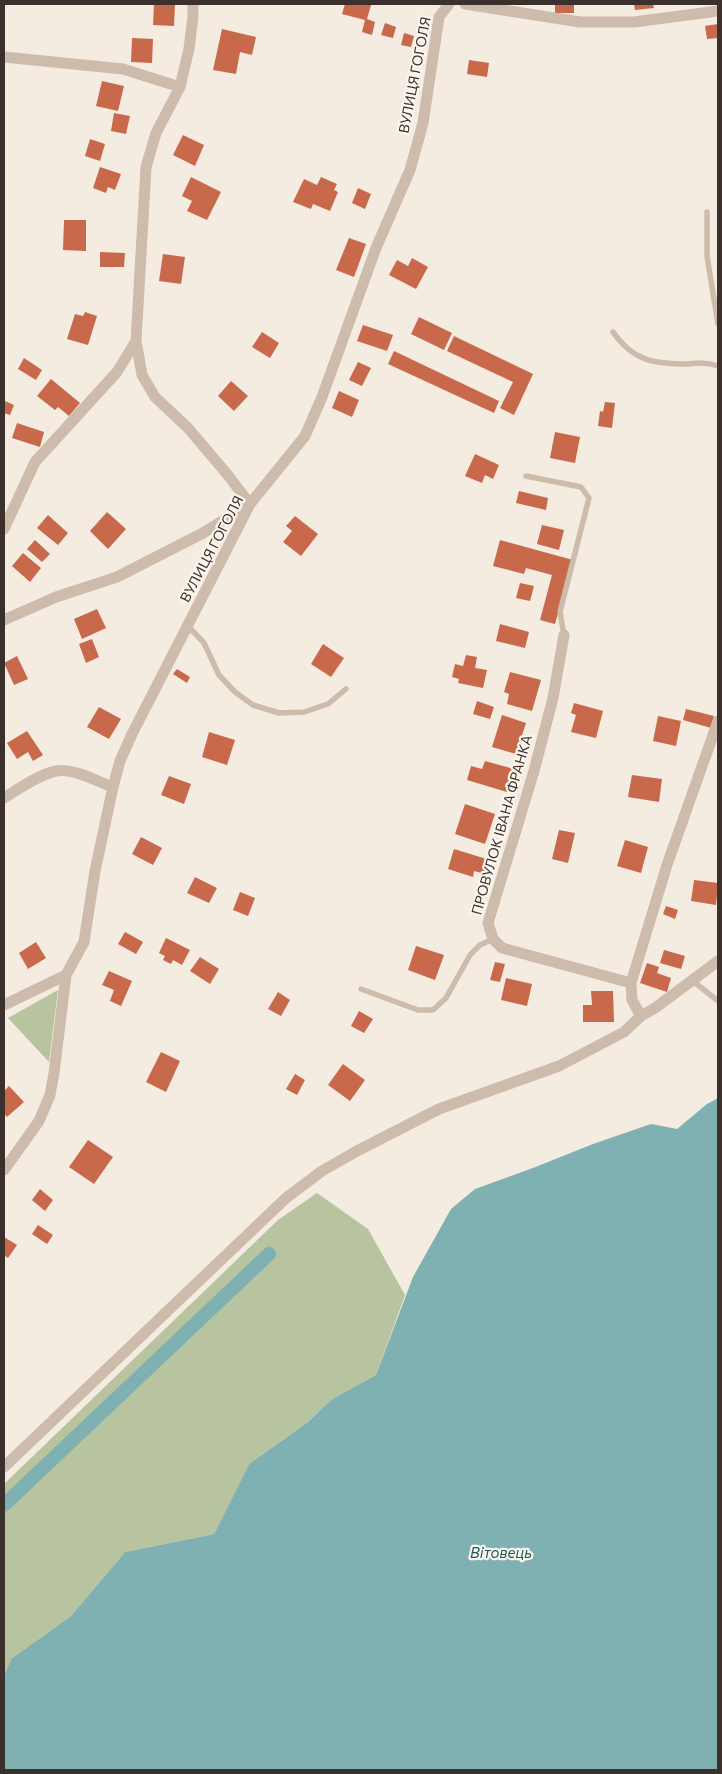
<!DOCTYPE html>
<html>
<head>
<meta charset="utf-8">
<style>
	body { margin:0 }
	#map { position:relative; width:722px; height:1774px; overflow:hidden; background:#f4ebe1; font-family:Commissioner,sans-serif }
	canvas { display:block }
	.frame { position:absolute; inset:0; border:5px solid #3b302b; pointer-events:none }
</style>
</head>
<body>
<div id="map">
<canvas width="722" height="1774"></canvas>
<div class="frame"></div>
</div>
<script>
const c = document.querySelector('canvas').getContext('2d');
c.lineJoin = 'round';
function fillPath(path, color) { c.fillStyle = color; c.fill(path, 'evenodd'); }
function stroke(path, color, width, dash) { c.strokeStyle = color; c.lineWidth = width; c.lineCap = dash ? 'butt' : 'round'; c.setLineDash(dash || []); c.stroke(path); }
function drawText(font, color, halo, rows, align = 'center') {
  c.font = font + ' Commissioner,sans-serif'; c.lineWidth = 4.5; c.setLineDash([]); c.textBaseline = 'middle'; c.strokeStyle = halo; c.fillStyle = color; for (const [text, x, y, turn = 0] of rows) {
    c.save(); c.translate(x, y); c.rotate((+turn || 0) * Math.PI / 180); c.textAlign = isNaN(turn) ? turn : align; if (halo) c.strokeText(text, 0, 0); c.fillText(text, 0, 0); c.restore();
  }
}
const green = new Path2D(`
	M 58,990 L 49,1062 L 8,1018 Z
	M 317,1193 L 368,1229 L 405,1295 L 376,1375 L 332,1399 L 308,1422 L 249,1464 L 214,1534 L 125,1552 L 71,1616 L 11,1659 L 4,1676 L 4,1484 L 278,1220 Z`);
const water = new Path2D(`
	M 718,1098 L 718,1770 L 4,1770 L 4,1676 L 11,1659 L 71,1616 L 125,1552 L 214,1534 L 249,1464 L 308,1422 L 332,1399 L 376,1375 L 413,1277 L 451,1209 L 475,1189 L 533,1168 L 593,1144 L 651,1124 L 677,1129 L 707,1104 Z`);
const canal = new Path2D(`
	M 4,1505 L 269,1254`);
const building = new Path2D(`
	M 154,4 L 175,4 L 174,26 L 153,25 Z
	M 345,4 L 371,5 L 367,19 L 375,22 L 372,35 L 362,32 L 365,20 L 342,14 Z
	M 555,4 L 574,4 L 574,13 L 555,13 Z
	M 634,4 L 653,4 L 654,8 L 635,10 Z
	M 385,23 L 396,27 L 393,38 L 381,35 Z
	M 718,24 L 718,38 L 707,39 L 705,26 Z
	M 222,29 L 256,37 L 252,55 L 240,52 L 236,74 L 213,70 Z
	M 404,33 L 414,36 L 411,47 L 401,45 Z
	M 132,38 L 153,39 L 152,63 L 131,62 Z
	M 469,60 L 489,63 L 487,77 L 467,74 Z
	M 102,81 L 124,86 L 118,111 L 96,106 Z
	M 114,113 L 130,116 L 126,134 L 111,131 Z
	M 183,135 L 204,145 L 195,166 L 173,155 Z
	M 90,139 L 105,144 L 100,161 L 85,156 Z
	M 100,167 L 121,174 L 115,190 L 108,187 L 106,193 L 93,188 Z
	M 191,177 L 221,192 L 207,220 L 187,211 L 192,201 L 182,196 Z
	M 321,177 L 337,184 L 334,190 L 338,192 L 330,211 L 313,204 L 311,209 L 293,202 L 304,179 L 317,185 Z
	M 358,188 L 371,194 L 365,209 L 352,203 Z
	M 64,220 L 86,220 L 86,251 L 63,250 Z
	M 349,238 L 366,244 L 354,277 L 336,270 Z
	M 100,252 L 125,253 L 124,267 L 100,267 Z
	M 163,254 L 185,257 L 181,284 L 159,281 Z
	M 412,258 L 428,267 L 416,289 L 389,275 L 397,260 L 408,266 Z
	M 85,312 L 97,316 L 88,345 L 67,339 L 75,314 L 83,316 Z
	M 419,317 L 452,333 L 444,350 L 411,334 Z
	M 363,325 L 393,335 L 387,351 L 357,341 Z
	M 262,332 L 279,343 L 270,358 L 252,347 Z
	M 454,336 L 533,374 L 514,415 L 500,408 L 513,382 L 447,351 Z
	M 394,351 L 499,401 L 494,413 L 388,364 Z
	M 24,358 L 42,370 L 36,380 L 18,369 Z
	M 358,362 L 371,368 L 362,386 L 349,380 Z
	M 51,379 L 80,403 L 69,416 L 58,407 L 55,410 L 37,396 Z
	M 231,381 L 248,396 L 234,411 L 218,396 Z
	M 339,391 L 359,400 L 352,417 L 332,408 Z
	M 5,401 L 14,405 L 10,415 L 4,413 Z
	M 605,402 L 615,403 L 612,428 L 598,426 L 600,411 L 603,412 Z
	M 17,423 L 44,432 L 40,447 L 12,438 Z
	M 555,432 L 580,437 L 575,463 L 550,458 Z
	M 475,454 L 499,465 L 493,479 L 485,475 L 482,483 L 465,476 Z
	M 519,491 L 548,498 L 546,510 L 516,503 Z
	M 107,512 L 126,529 L 108,549 L 90,531 Z
	M 48,515 L 68,533 L 58,545 L 37,528 Z
	M 295,516 L 318,534 L 301,556 L 283,542 L 292,531 L 286,526 Z
	M 542,525 L 564,530 L 559,550 L 537,544 Z
	M 35,540 L 50,554 L 42,562 L 27,549 Z
	M 500,540 L 573,560 L 555,624 L 540,620 L 552,575 L 526,568 L 524,574 L 493,566 Z
	M 23,553 L 41,568 L 30,582 L 12,566 Z
	M 520,583 L 534,586 L 530,601 L 516,598 Z
	M 97,609 L 106,628 L 82,639 L 74,619 Z
	M 500,624 L 529,632 L 525,648 L 496,641 Z
	M 92,639 L 99,657 L 86,663 L 79,644 Z
	M 323,644 L 344,658 L 331,677 L 311,664 Z
	M 466,655 L 477,657 L 475,668 L 487,670 L 483,688 L 458,683 L 459,679 L 452,677 L 455,664 L 463,666 Z
	M 17,656 L 28,679 L 14,685 L 4,663 Z
	M 177,669 L 190,677 L 187,683 L 173,674 Z
	M 510,672 L 541,680 L 532,711 L 507,704 L 509,694 L 504,692 Z
	M 477,701 L 494,707 L 490,719 L 473,714 Z
	M 574,703 L 603,711 L 596,738 L 571,732 L 576,715 L 571,713 Z
	M 99,707 L 121,719 L 109,739 L 87,727 Z
	M 686,709 L 714,716 L 711,728 L 683,720 Z
	M 502,715 L 526,723 L 516,754 L 492,747 Z
	M 658,716 L 681,721 L 676,746 L 653,741 Z
	M 27,731 L 43,755 L 33,761 L 28,752 L 17,759 L 7,743 Z
	M 209,732 L 235,740 L 227,765 L 202,757 Z
	M 485,761 L 514,769 L 507,792 L 467,780 L 471,766 L 482,769 Z
	M 632,775 L 662,779 L 659,802 L 628,797 Z
	M 169,776 L 191,784 L 184,804 L 161,795 Z
	M 465,804 L 495,814 L 485,844 L 455,834 Z
	M 559,830 L 575,833 L 568,863 L 552,859 Z
	M 141,837 L 162,848 L 153,865 L 132,854 Z
	M 625,840 L 648,847 L 641,873 L 617,866 Z
	M 454,849 L 493,861 L 489,875 L 474,871 L 473,877 L 448,869 Z
	M 195,877 L 217,888 L 209,903 L 187,893 Z
	M 694,880 L 718,883 L 716,905 L 691,901 Z
	M 240,892 L 255,898 L 248,916 L 233,910 Z
	M 666,906 L 678,910 L 675,919 L 663,914 Z
	M 125,932 L 143,942 L 136,954 L 118,944 Z
	M 166,938 L 190,950 L 182,965 L 173,960 L 171,964 L 163,960 L 165,956 L 159,953 Z
	M 36,942 L 46,958 L 28,969 L 19,953 Z
	M 416,946 L 444,955 L 435,980 L 408,970 Z
	M 664,950 L 685,956 L 681,969 L 660,963 Z
	M 200,957 L 219,969 L 210,984 L 190,971 Z
	M 495,962 L 505,964 L 500,982 L 490,980 Z
	M 647,963 L 659,967 L 657,973 L 671,978 L 667,992 L 640,983 Z
	M 109,971 L 132,981 L 121,1006 L 110,1001 L 114,990 L 102,985 Z
	M 506,978 L 532,984 L 527,1006 L 501,1000 Z
	M 591,991 L 613,991 L 614,1022 L 583,1022 L 583,1005 L 592,1005 Z
	M 278,992 L 290,1000 L 281,1016 L 268,1009 Z
	M 359,1011 L 373,1019 L 364,1033 L 351,1026 Z
	M 161,1052 L 180,1061 L 166,1092 L 146,1082 Z
	M 343,1064 L 365,1080 L 350,1101 L 328,1085 Z
	M 295,1074 L 305,1080 L 297,1095 L 286,1089 Z
	M 9,1086 L 24,1102 L 7,1117 L 4,1113 L 4,1091 Z
	M 88,1140 L 113,1157 L 94,1184 L 69,1167 Z
	M 40,1189 L 53,1200 L 45,1211 L 32,1200 Z
	M 38,1225 L 53,1235 L 47,1244 L 32,1234 Z
	M 4,1237 L 17,1245 L 8,1258 L 4,1255 Z`);
const service = new Path2D(`
	M 707,212 L 707,256 L 718,324
	M 613,332 C 633,361 654,364 687,364 C 698,363 708,362 718,366
	M 526,476 L 581,487 L 589,498 L 560,612 L 564,635
	M 188,626 L 204,643 L 219,675 L 235,692 L 253,705 L 279,713 L 304,712 L 328,704 L 346,689
	M 693,981 L 718,1001
	M 361,989 L 418,1010 L 433,1010 L 446,998 L 470,955 L 480,945 L 493,939`);
const minor = new Path2D(`
	M 465,4 L 580,22 L 634,22 L 718,11
	M 4,57 L 123,69 L 180,87
	M 4,529 L 35,462 L 117,372 L 136,341
	M 4,620 L 56,597 L 117,577 L 203,533 L 250,504 L 227,474 L 188,428 L 155,397 L 142,375 L 136,341 L 146,167 L 156,133 L 180,87 L 189,49 L 193,16 L 193,4
	M 564,635 L 553,698 L 534,771 L 488,923 L 493,939 L 502,948 L 631,983
	M 4,798 C 18,789 40,774 56,771 C 74,768 96,781 113,787
	M 4,1005 L 66,975
	M 641,1016 L 632,1000 L 631,983 L 667,865 L 718,721
	M 4,1170 L 39,1121 L 50,1095 L 54,1073 L 66,975 L 84,942 L 95,871 L 113,787 L 120,761 L 132,734 L 250,504 L 305,436 L 322,397 L 376,248 L 410,170 L 423,123 L 439,17 L 449,4
	M 4,1467 L 286,1198 L 322,1171 L 357,1151 L 439,1109 L 559,1066 L 624,1032 L 641,1016 L 655,1008 L 718,961`);
const streetNames = [
	["ВУЛИЦЯ ГОГОЛЯ",415,75,-79],
	["ВУЛИЦЯ ГОГОЛЯ",212,549,-62],
	["ПРОВУЛОК ІВАНА ФРАНКА",502,825,-74]
];
const waterNames = [
	["Вітовець",501,1553]
];
fillPath(green, '#b8c4a0');
fillPath(water, '#7fb0b2');
stroke(canal, '#7fb0b2', 14);
fillPath(building, '#c8694b');
stroke(service, '#cdbbac', 5.5);
stroke(minor, '#cdbbac', 11);
drawText('14px', '#3b302b', '#fbf5ee', streetNames);
drawText('italic 15px', '#1f5a5e', '#fbf5ee', waterNames);
</script>
</body>
</html>
